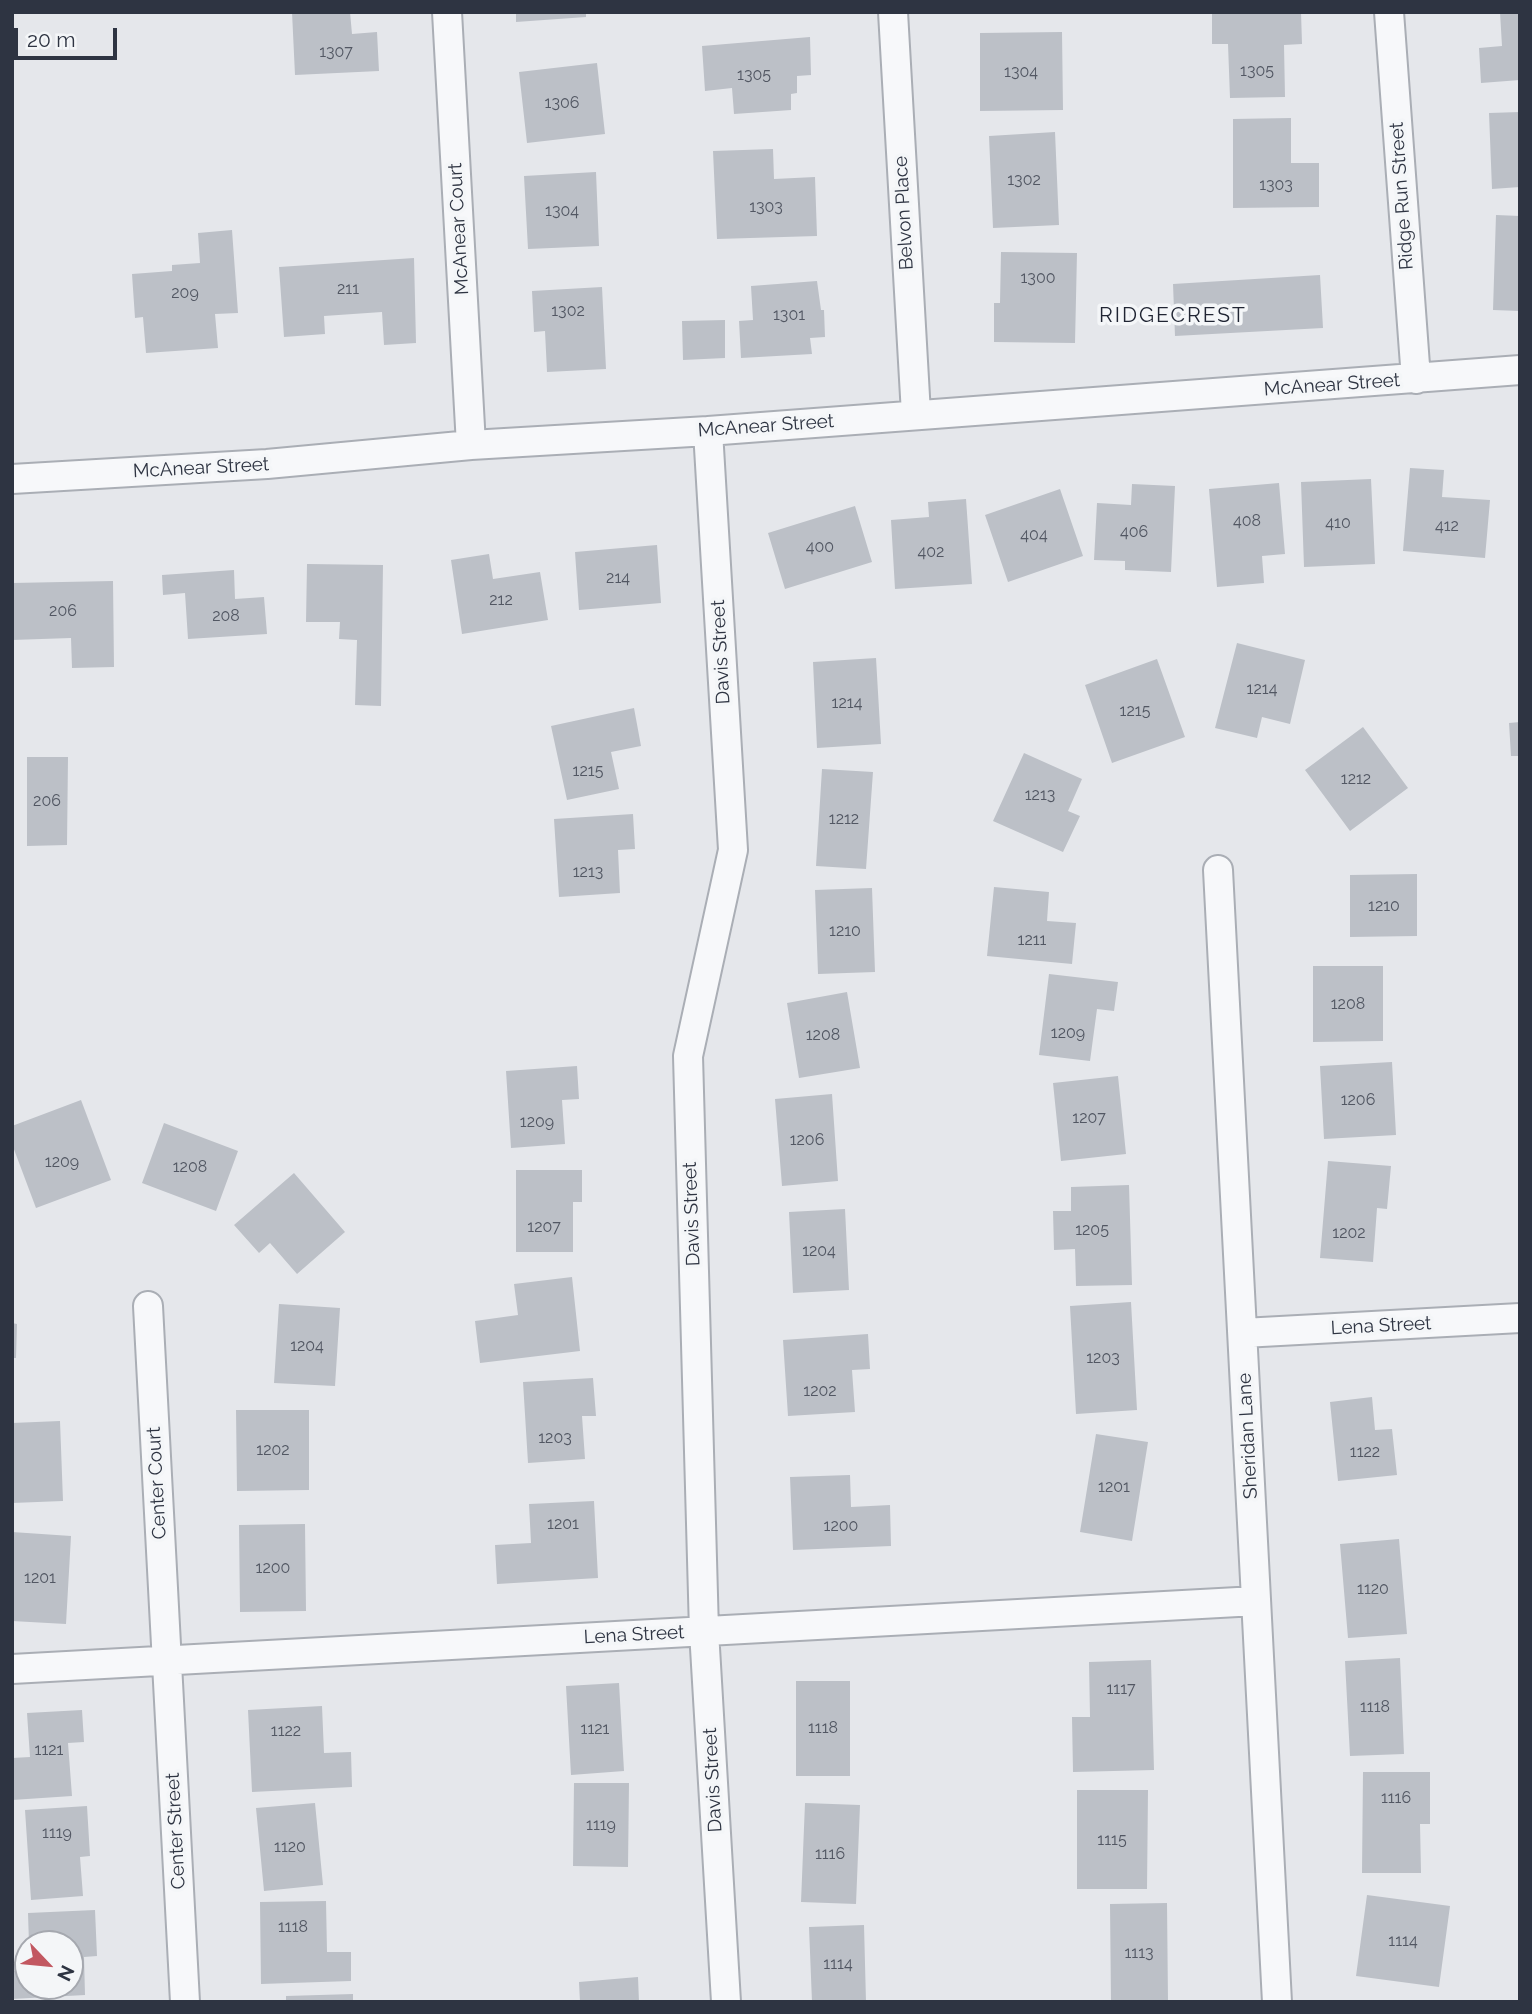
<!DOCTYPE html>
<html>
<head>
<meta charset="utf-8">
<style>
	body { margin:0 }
	#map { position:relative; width:1532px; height:2014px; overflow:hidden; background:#e5e7eb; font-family:Raleway,sans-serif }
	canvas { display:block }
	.frame { position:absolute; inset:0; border:14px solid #2e3442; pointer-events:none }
	.north { position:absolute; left:14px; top:1930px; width:70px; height:70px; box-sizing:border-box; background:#f4f6f8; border:2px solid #a5a8af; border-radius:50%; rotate:116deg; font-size:19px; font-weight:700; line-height:28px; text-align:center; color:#2e3442 }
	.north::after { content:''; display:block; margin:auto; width:24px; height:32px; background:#c25861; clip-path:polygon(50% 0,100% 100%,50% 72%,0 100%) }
	.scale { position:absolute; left:14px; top:28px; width:103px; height:32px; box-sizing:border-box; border:4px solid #2e3442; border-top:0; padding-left:9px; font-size:21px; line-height:24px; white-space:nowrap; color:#2e3442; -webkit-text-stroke:5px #f4f6f8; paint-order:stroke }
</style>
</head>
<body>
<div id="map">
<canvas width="1532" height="2014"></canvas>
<div class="frame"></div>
<div class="north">N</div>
<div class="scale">20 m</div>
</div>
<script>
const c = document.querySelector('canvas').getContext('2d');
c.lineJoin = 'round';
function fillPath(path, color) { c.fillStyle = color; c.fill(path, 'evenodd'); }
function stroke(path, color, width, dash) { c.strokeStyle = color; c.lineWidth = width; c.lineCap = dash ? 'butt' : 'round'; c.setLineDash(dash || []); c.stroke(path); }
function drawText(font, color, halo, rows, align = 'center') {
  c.font = font + ' Raleway,sans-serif'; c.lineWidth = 7; c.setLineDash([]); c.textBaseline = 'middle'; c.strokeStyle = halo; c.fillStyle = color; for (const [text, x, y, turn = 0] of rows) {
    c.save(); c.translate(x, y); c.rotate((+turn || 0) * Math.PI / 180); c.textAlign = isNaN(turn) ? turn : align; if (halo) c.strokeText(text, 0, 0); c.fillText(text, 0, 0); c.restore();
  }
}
const building = new Path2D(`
	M 292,12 L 350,12 L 352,34 L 377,32 L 379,71 L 295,75 Z
	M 516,12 L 586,12 L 586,17 L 516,22 Z
	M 1212,12 L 1301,12 L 1302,44 L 1284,45 L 1285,97 L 1230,98 L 1228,44 L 1212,44 Z
	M 1500,12 L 1520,12 L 1520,80 L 1481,83 L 1479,48 L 1502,46 Z
	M 1062,32 L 1063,110 L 980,111 L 980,33 Z
	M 810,37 L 811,75 L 797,76 L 797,93 L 791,94 L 791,110 L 734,114 L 732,88 L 705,91 L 702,46 Z
	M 597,63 L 605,134 L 527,143 L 519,72 Z
	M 1520,112 L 1520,187 L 1492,189 L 1489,113 Z
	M 1291,118 L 1291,163 L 1319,163 L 1319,207 L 1233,208 L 1233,119 Z
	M 1055,132 L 1059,225 L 993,228 L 989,136 Z
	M 773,149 L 774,179 L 815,177 L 817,236 L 717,239 L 713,151 Z
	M 596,172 L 599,246 L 528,249 L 524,176 Z
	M 1496,215 L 1520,216 L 1520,311 L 1493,310 Z
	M 232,230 L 238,313 L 215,314 L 218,348 L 146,353 L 143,317 L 135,318 L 132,274 L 172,271 L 172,265 L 200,263 L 198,233 Z
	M 1001,252 L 1077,253 L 1075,343 L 994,342 L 994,303 L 1000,303 Z
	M 414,258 L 416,343 L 384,345 L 382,312 L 324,316 L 325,334 L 284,337 L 279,267 Z
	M 1320,275 L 1323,328 L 1175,336 L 1173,284 Z
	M 817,281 L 821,310 L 824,310 L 825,337 L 810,338 L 812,354 L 741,358 L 739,321 L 753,320 L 751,286 Z
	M 602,287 L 606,369 L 547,372 L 545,331 L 534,332 L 532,291 Z
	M 725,320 L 725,358 L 683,360 L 682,321 Z
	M 1410,468 L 1444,470 L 1442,497 L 1490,500 L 1485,558 L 1403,551 Z
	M 1371,479 L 1375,564 L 1304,567 L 1301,482 Z
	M 1279,483 L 1285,554 L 1262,556 L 1264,583 L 1217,587 L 1209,489 Z
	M 1132,484 L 1175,486 L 1171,572 L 1125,570 L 1125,561 L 1094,560 L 1097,503 L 1131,505 Z
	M 1060,489 L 1083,556 L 1008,582 L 985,515 Z
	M 966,499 L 972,584 L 895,589 L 891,520 L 929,517 L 928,502 Z
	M 855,506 L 872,562 L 785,589 L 768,533 Z
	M 657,545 L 661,603 L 579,610 L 575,552 Z
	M 489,554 L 493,579 L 540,572 L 548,620 L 462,634 L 451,560 Z
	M 307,564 L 383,565 L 381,706 L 355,705 L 357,640 L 339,639 L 340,622 L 306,622 Z
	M 234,570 L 235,599 L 264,597 L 267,634 L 188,639 L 185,593 L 163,595 L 162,575 Z
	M 113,581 L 114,667 L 72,668 L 71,638 L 12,640 L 12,583 Z
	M 1237,643 L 1305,660 L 1290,724 L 1262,717 L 1257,738 L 1215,728 Z
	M 876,658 L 881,744 L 817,748 L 813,662 Z
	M 1157,659 L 1185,737 L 1112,763 L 1085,685 Z
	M 634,708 L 641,746 L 611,752 L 619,789 L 567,800 L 551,726 Z
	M 1520,722 L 1520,756 L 1511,756 L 1509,723 Z
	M 1363,727 L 1408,788 L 1350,831 L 1305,770 Z
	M 1024,753 L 1082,779 L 1068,811 L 1080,816 L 1063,852 L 993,821 Z
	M 27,757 L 68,757 L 67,845 L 27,846 Z
	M 822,769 L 873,772 L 866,869 L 816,866 Z
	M 633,814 L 635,849 L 618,850 L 620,893 L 559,897 L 554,819 Z
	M 1417,874 L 1417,936 L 1350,937 L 1350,875 Z
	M 994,887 L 1049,892 L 1047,921 L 1076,923 L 1072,964 L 987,956 Z
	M 872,888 L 875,972 L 818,974 L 815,890 Z
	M 1313,966 L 1383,966 L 1383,1041 L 1313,1042 Z
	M 1049,974 L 1118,982 L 1114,1011 L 1097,1009 L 1090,1061 L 1039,1055 Z
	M 847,992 L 860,1068 L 799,1078 L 787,1003 Z
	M 1392,1062 L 1396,1135 L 1324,1139 L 1320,1066 Z
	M 577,1066 L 579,1099 L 562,1100 L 565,1144 L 511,1148 L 506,1071 Z
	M 1118,1076 L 1126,1154 L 1061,1161 L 1053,1083 Z
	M 832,1094 L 838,1181 L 782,1186 L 775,1099 Z
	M 81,1100 L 111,1180 L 36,1208 L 12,1144 L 12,1126 Z
	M 164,1123 L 238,1151 L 216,1211 L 142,1183 Z
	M 1328,1161 L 1391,1166 L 1387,1209 L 1377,1208 L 1373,1262 L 1320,1258 Z
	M 516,1170 L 582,1170 L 582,1202 L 573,1202 L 573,1252 L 516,1252 Z
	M 294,1173 L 345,1232 L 297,1274 L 270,1243 L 259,1253 L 234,1225 Z
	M 1129,1185 L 1132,1285 L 1076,1286 L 1075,1249 L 1054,1250 L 1053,1211 L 1071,1211 L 1071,1187 Z
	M 845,1209 L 849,1290 L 793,1293 L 789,1212 Z
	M 572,1277 L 580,1351 L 480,1363 L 475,1321 L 518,1315 L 514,1284 Z
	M 1131,1302 L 1137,1410 L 1076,1414 L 1070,1306 Z
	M 279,1304 L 340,1308 L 335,1386 L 274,1383 Z
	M 12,1323 L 17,1324 L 16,1358 L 12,1358 Z
	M 868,1334 L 870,1369 L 852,1370 L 855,1412 L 788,1416 L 783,1340 Z
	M 593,1378 L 596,1416 L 582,1416 L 585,1459 L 528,1463 L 523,1382 Z
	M 1372,1397 L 1375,1430 L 1392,1429 L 1397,1475 L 1338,1481 L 1330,1402 Z
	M 236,1410 L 309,1410 L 309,1490 L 237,1491 Z
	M 60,1421 L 63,1501 L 12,1503 L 12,1423 Z
	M 1096,1434 L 1148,1442 L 1132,1541 L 1080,1532 Z
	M 850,1475 L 851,1507 L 890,1505 L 891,1546 L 793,1550 L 790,1477 Z
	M 594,1501 L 598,1578 L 497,1584 L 495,1545 L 531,1543 L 529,1504 Z
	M 305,1524 L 306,1611 L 240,1612 L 239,1525 Z
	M 12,1532 L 71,1536 L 66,1624 L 12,1621 Z
	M 1399,1539 L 1407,1634 L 1348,1638 L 1340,1544 Z
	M 1400,1658 L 1404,1754 L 1350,1756 L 1345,1661 Z
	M 1151,1660 L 1154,1770 L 1073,1772 L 1072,1717 L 1090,1717 L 1089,1662 Z
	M 796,1681 L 850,1681 L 850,1776 L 796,1776 Z
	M 619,1683 L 624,1771 L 571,1775 L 566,1686 Z
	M 322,1706 L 324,1753 L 351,1752 L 352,1787 L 252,1792 L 248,1710 Z
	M 82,1710 L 84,1742 L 68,1743 L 72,1796 L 12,1800 L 12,1758 L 30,1757 L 27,1713 Z
	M 1363,1772 L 1430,1772 L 1430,1824 L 1420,1824 L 1421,1873 L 1362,1873 Z
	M 574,1783 L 629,1783 L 628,1867 L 573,1866 Z
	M 1077,1790 L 1148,1790 L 1147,1889 L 1077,1889 Z
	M 315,1803 L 323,1885 L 264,1891 L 256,1808 Z
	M 805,1803 L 860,1805 L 856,1904 L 801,1902 Z
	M 87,1806 L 90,1856 L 80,1857 L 83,1896 L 31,1900 L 25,1810 Z
	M 1367,1895 L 1450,1906 L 1439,1987 L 1356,1976 Z
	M 326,1901 L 327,1952 L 351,1952 L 351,1981 L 261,1984 L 260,1902 Z
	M 1167,1903 L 1168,2002 L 1111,2002 L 1110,1904 Z
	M 95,1910 L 97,1956 L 84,1957 L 85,1995 L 12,1999 L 12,1971 L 28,1970 L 28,1986 L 70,1986 L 70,1944 L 29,1944 L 28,1913 Z
	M 864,1925 L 866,2002 L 812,2002 L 809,1927 Z
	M 638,1977 L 639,2002 L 580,2002 L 579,1982 Z
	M 353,1994 L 353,2002 L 286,2002 L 286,1996 Z`);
const minor = new Path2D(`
	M 447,12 L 471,445
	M 893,12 L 916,414
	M 1389,12 L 1416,379
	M 708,431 L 733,850 L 688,1056 L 704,1631 L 726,2002
	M 12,479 L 267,464 L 471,445 L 708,431 L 1520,370
	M 1218,870 L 1277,2002
	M 148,1306 L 185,2002
	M 1243,1333 L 1520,1318
	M 12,1669 L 1256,1601`);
const numberNames = [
	["1307",336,52],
	["1305",1257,71],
	["1304",1021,72],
	["1305",754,75],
	["1306",562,103],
	["1302",1024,180],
	["1303",1276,185],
	["1303",766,207],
	["1304",562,211],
	["1300",1038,278],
	["211",348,289],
	["209",185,293],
	["1302",568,311],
	["1301",789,315],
	["408",1247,521],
	["410",1338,523],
	["412",1447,526],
	["406",1134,532],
	["404",1034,535],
	["400",820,547],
	["402",931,552],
	["214",618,578],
	["212",501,600],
	["206",63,611],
	["208",226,616],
	["1214",1262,689],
	["1214",847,703],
	["1215",1135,711],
	["1215",588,771],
	["1212",1356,779],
	["1213",1040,795],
	["206",47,801],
	["1212",844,819],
	["1213",588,872],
	["1210",1384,906],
	["1210",845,931],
	["1211",1032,940],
	["1208",1348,1004],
	["1209",1068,1033],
	["1208",823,1035],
	["1206",1358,1100],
	["1207",1089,1118],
	["1209",537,1122],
	["1206",807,1140],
	["1209",62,1162],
	["1208",190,1167],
	["1207",544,1227],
	["1205",1092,1230],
	["1202",1349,1233],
	["1204",819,1251],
	["1204",307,1346],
	["1203",1103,1358],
	["1202",820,1391],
	["1203",555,1438],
	["1202",273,1450],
	["1122",1365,1452],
	["1201",1114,1487],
	["1201",563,1524],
	["1200",841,1526],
	["1200",273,1568],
	["1201",40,1578],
	["1120",1373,1589],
	["1117",1121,1689],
	["1118",1375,1707],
	["1118",823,1728],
	["1121",595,1729],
	["1122",286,1731],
	["1121",49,1750],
	["1116",1396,1798],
	["1119",601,1825],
	["1119",57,1833],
	["1115",1112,1840],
	["1120",290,1847],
	["1116",830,1854],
	["1118",293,1927],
	["1114",1403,1941],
	["1113",1139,1953],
	["1114",838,1964]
];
const streetNames = [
	["Ridge Run Street",1402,196,-94],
	["Belvon Place",904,213,-93],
	["McAnear Court",459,229,-93],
	["McAnear Street",1332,385,-4],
	["McAnear Street",766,426,-4],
	["McAnear Street",201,468,-3],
	["Davis Street",721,652,-93],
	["Davis Street",692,1214,-92],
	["Lena Street",1381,1326,-3],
	["Sheridan Lane",1248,1436,-93],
	["Center Court",157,1483,-93],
	["Lena Street",634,1635,-3],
	["Davis Street",713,1780,-93],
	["Center Street",176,1831,-93]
];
const neighbourhoodNames = [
	["RIDGECREST",1173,316]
];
fillPath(building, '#bcc0c7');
stroke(minor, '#aaaeb5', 32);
stroke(minor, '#f7f8fa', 28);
drawText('16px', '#525763', null, numberNames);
drawText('19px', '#2e3442', '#f4f6f8', streetNames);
c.letterSpacing = '2px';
drawText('21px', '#202533', '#f4f6f8', neighbourhoodNames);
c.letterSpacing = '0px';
</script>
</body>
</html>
